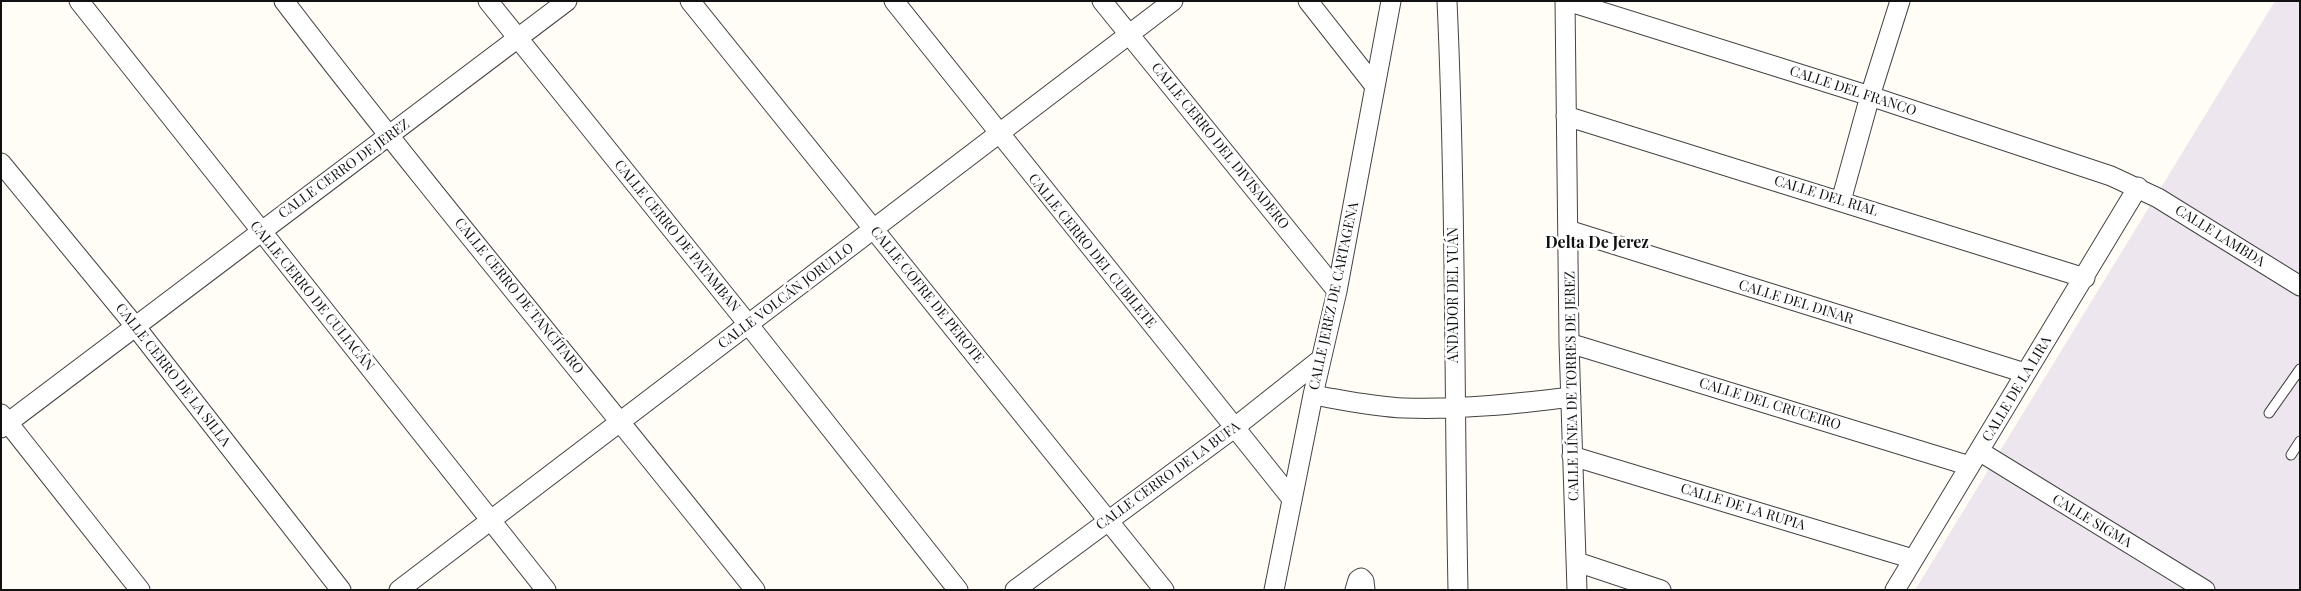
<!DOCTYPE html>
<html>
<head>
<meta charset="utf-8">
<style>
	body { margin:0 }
	#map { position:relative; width:2301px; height:591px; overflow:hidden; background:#fffdf5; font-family:"Playfair Display",serif }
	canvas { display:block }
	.frame { position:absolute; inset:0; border:2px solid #111; pointer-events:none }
</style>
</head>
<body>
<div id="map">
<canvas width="2301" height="591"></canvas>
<div class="frame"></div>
</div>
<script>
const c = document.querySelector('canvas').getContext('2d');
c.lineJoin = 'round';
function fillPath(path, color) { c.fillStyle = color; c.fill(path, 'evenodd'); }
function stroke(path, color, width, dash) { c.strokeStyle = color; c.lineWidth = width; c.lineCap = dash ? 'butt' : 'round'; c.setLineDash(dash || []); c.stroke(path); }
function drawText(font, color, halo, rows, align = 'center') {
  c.font = font + ' "Playfair Display",serif'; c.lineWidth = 5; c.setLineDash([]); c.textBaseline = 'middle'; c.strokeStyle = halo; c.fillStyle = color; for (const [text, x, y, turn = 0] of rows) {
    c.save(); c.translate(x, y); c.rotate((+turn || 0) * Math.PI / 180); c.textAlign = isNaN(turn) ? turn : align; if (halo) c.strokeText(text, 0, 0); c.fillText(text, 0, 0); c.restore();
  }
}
const industrial = new Path2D(`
	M 2275,1 L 2300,1 L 2300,590 L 1915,590 Z`);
const service = new Path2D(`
	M 2269,413 L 2300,369
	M 2291,455 L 2300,441`);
const minor = new Path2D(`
	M 79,1 L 546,590
	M 284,1 C 437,201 599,393 755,590
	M 488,1 L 748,324 L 958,590
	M 690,1 L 1164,590
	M 894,1 L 1292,499
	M 1102,1 L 1337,291
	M 1308,1 L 1374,85
	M 1447,1 C 1456,197 1454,394 1458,590
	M 1565,1 L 1569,343 L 1577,590
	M 1567,1 L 1870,96 L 2111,176 L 2158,198 L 2300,286
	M 1566,116 L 2085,278
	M 1,163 L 135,326 L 341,590
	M 1841,201 L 1870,96 L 1900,1
	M 1568,230 L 2025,373
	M 1569,343 L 1970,466
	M 1313,395 C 1343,400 1373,407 1404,408 C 1459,410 1516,404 1571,397
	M 1,414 L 140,590
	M 1,428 L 567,1
	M 1979,451 L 2205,590
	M 1572,456 L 1913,559
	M 1577,562 L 1661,590
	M 399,590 L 1173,1
	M 1015,590 L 1234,428 L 1321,359
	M 1274,590 L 1313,395 L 1337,291 L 1391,1
	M 1355,590 L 1358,580 L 1361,578 L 1364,581 L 1365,590
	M 1895,590 L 2138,187`);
const streetNames = [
	["CALLE DEL FRANCO",1853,91,18],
	["CALLE CERRO DEL DIVISADERO",1220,146,51],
	["CALLE CERRO DE JEREZ",344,169,-36],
	["CALLE DEL RIAL",1826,196,17],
	["CALLE CERRO DE PATAMBAN",677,236,51],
	["CALLE LAMBDA",2220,236,32],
	["CALLE CERRO DEL CUBILETE",1092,251,51],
	["CALLE COFRE DE PEROTE",927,295,51],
	["ANDADOR DEL YUÁN",1454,295,-90],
	["CALLE CERRO DE CULIACÁN",312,296,51],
	["CALLE CERRO DE TANCÍTARO",519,296,51],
	["CALLE VOLCÁN JORULLO",786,296,-37],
	["CALLE JEREZ DE CARTAGENA",1334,296,-78],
	["CALLE DEL DINAR",1796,302,17],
	["CALLE CERRO DE LA SILLA",173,375,52],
	["CALLE LÍNEA DE TORRES DE JEREZ",1572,386,-91],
	["CALLE DE LA LIRA",2017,389,-59],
	["CALLE DEL CRUCEIRO",1770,404,17],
	["CALLE CERRO DE LA BUFA",1168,476,-36],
	["CALLE DE LA RUPIA",1743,507,17],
	["CALLE SIGMA",2092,521,31]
];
const quarterNames = [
	["Delta De Jerez",1597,243]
];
fillPath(industrial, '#eee6ef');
stroke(service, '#444', 11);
stroke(minor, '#444', 21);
stroke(service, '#fff', 9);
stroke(minor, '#fff', 19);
drawText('14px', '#111', '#fff', streetNames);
drawText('bold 16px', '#111', '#fff', quarterNames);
</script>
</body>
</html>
